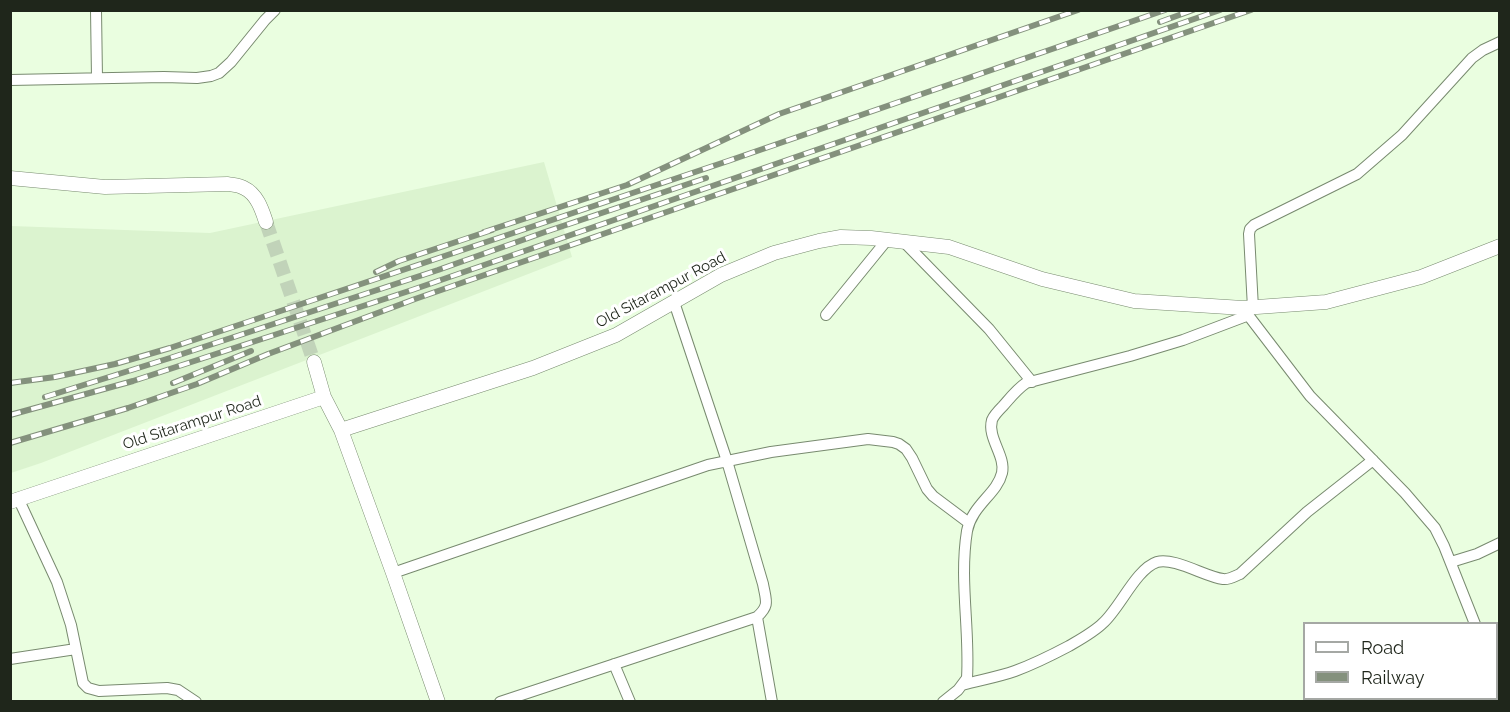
<!DOCTYPE html>
<html>
<head>
<meta charset="utf-8">
<style>
	body { margin:0 }
	#map { position:relative; width:1510px; height:712px; overflow:hidden; background:#eafee0; font-family:Raleway,sans-serif }
	canvas { display:block }
	.frame { position:absolute; inset:0; border:12px solid #1f261b; pointer-events:none }
	.legend { position:absolute; left:1303px; top:622px; width:195px; height:78px; box-sizing:border-box; background:#fff; border:2px solid #a5a8a4; margin:0; padding:8px 10px; list-style:none; font-size:18px; color:#1f261b }
	.legend li { display:flex; align-items:center; gap:12px; height:30px }
	.legend b { width:30px; border:2px solid #a5a8a4 }
</style>
</head>
<body>
<div id="map">
<canvas width="1510" height="712"></canvas>
<div class="frame"></div>
<ul class="legend">
<li><b style="height:8px;background:#fff"></b>Road</li>
<li><b style="height:8px;background:#84917d"></b>Railway</li>
</ul>
</div>
<script>
const c = document.querySelector('canvas').getContext('2d');
c.lineJoin = 'round';
function fillPath(path, color) { c.fillStyle = color; c.fill(path, 'evenodd'); }
function stroke(path, color, width, dash) { c.strokeStyle = color; c.lineWidth = width; c.lineCap = dash ? 'butt' : 'round'; c.setLineDash(dash || []); c.stroke(path); }
function drawText(font, color, halo, rows, align = 'center') {
  c.font = font + ' Raleway,sans-serif'; c.lineWidth = 6; c.setLineDash([]); c.textBaseline = 'middle'; c.strokeStyle = halo; c.fillStyle = color; for (const [text, x, y, turn = 0] of rows) {
    c.save(); c.translate(x, y); c.rotate((+turn || 0) * Math.PI / 180); c.textAlign = isNaN(turn) ? turn : align; if (halo) c.strokeText(text, 0, 0); c.fillText(text, 0, 0); c.restore();
  }
}
const built = new Path2D(`
	M 544,162 L 572,257 L 41,463 L 11,473 L 11,226 L 210,233 Z`);
const tertiaryTunnel = new Path2D(`
	M 266,222 L 314,362`);
const minor = new Path2D(`
	M 96,10 L 97,78
	M 10,80 L 164,77 L 197,78 L 211,76 L 219,73 L 231,62 L 265,20 L 275,10
	M 904,242 L 989,329 L 1032,382
	M 1253,308 L 1249,234 L 1250,229 L 1254,225 L 1357,174 L 1402,135 L 1472,58 L 1483,50 L 1500,42
	M 1245,311 L 1310,396 L 1405,493 L 1435,528 L 1444,546 L 1475,624
	M 826,315 L 887,240
	M 18,498 L 57,582 L 71,625 L 83,683 L 88,688 L 99,691 L 167,688 L 178,690 L 196,702
	M 1451,562 L 1477,554 L 1500,543
	M 393,573 L 708,465 L 771,452 L 868,439 L 893,442 L 899,444 L 906,449 L 912,458 L 927,489 L 933,496 L 969,523
	M 757,617 L 772,702
	M 1496,651 L 1500,653
	M 10,659 L 76,649
	M 614,664 L 630,702
	M 962,685 C 980,680 998,677 1015,671 C 1034,664 1052,655 1069,646 C 1081,639 1094,632 1103,623 C 1120,608 1136,569 1157,562 C 1174,557 1206,577 1223,579 C 1229,580 1235,576 1240,574 L 1307,512 L 1373,460
	M 500,702 L 757,617 C 770,605 766,601 763,584 L 727,461 L 674,302
	M 943,702 L 958,690 L 967,678 C 970,629 959,580 967,531 C 972,505 997,494 1002,473 C 1006,456 987,438 992,420 C 994,415 999,410 1003,406 C 1010,398 1017,389 1026,383 L 1130,356 L 1183,340 L 1249,315`);
const tertiary = new Path2D(`
	M 10,178 L 105,187 L 228,184 C 233,185 239,185 244,188 C 257,194 262,210 266,222
	M 314,362 L 324,397
	M 341,430 L 393,573 L 438,702
	M 10,502 L 324,397 L 341,430 L 533,368 L 616,335 L 721,275 L 774,253 L 819,241 L 841,237 L 871,238 L 949,247 L 1042,279 L 1134,301 L 1243,308 L 1326,302 L 1421,277 L 1500,246`);
const rail = new Path2D(`
	M 1160,22 L 1193,10
	M 484,232 L 627,185 L 779,114 L 1078,10
	M 376,272 L 399,261 L 492,230
	M 10,383 L 55,377 L 115,364 L 170,348 L 728,161 L 1165,10
	M 173,383 L 251,351
	M 45,397 L 170,358 L 438,270 L 545,232 L 706,178
	M 10,415 L 133,381 L 412,290 L 1220,10
	M 10,443 L 128,408 L 197,384 L 268,354 L 415,299 L 1251,10`);
const streetNames = [
	["Old Sitarampur Road",661,290,-28],
	["Old Sitarampur Road",192,423,-18]
];
fillPath(built, '#dbf3cf');
stroke(tertiaryTunnel, '#c1d3b9', 14, [14, 7]);
stroke(minor, '#788a6f', 12);
stroke(tertiary, '#788a6f', 15);
stroke(minor, '#fff', 10);
stroke(tertiary, '#fff', 14);
stroke(rail, '#84917d', 6);
stroke(rail, '#fff', 4, [11]);
drawText('15px', '#1f261b', '#fff', streetNames);
</script>
</body>
</html>
